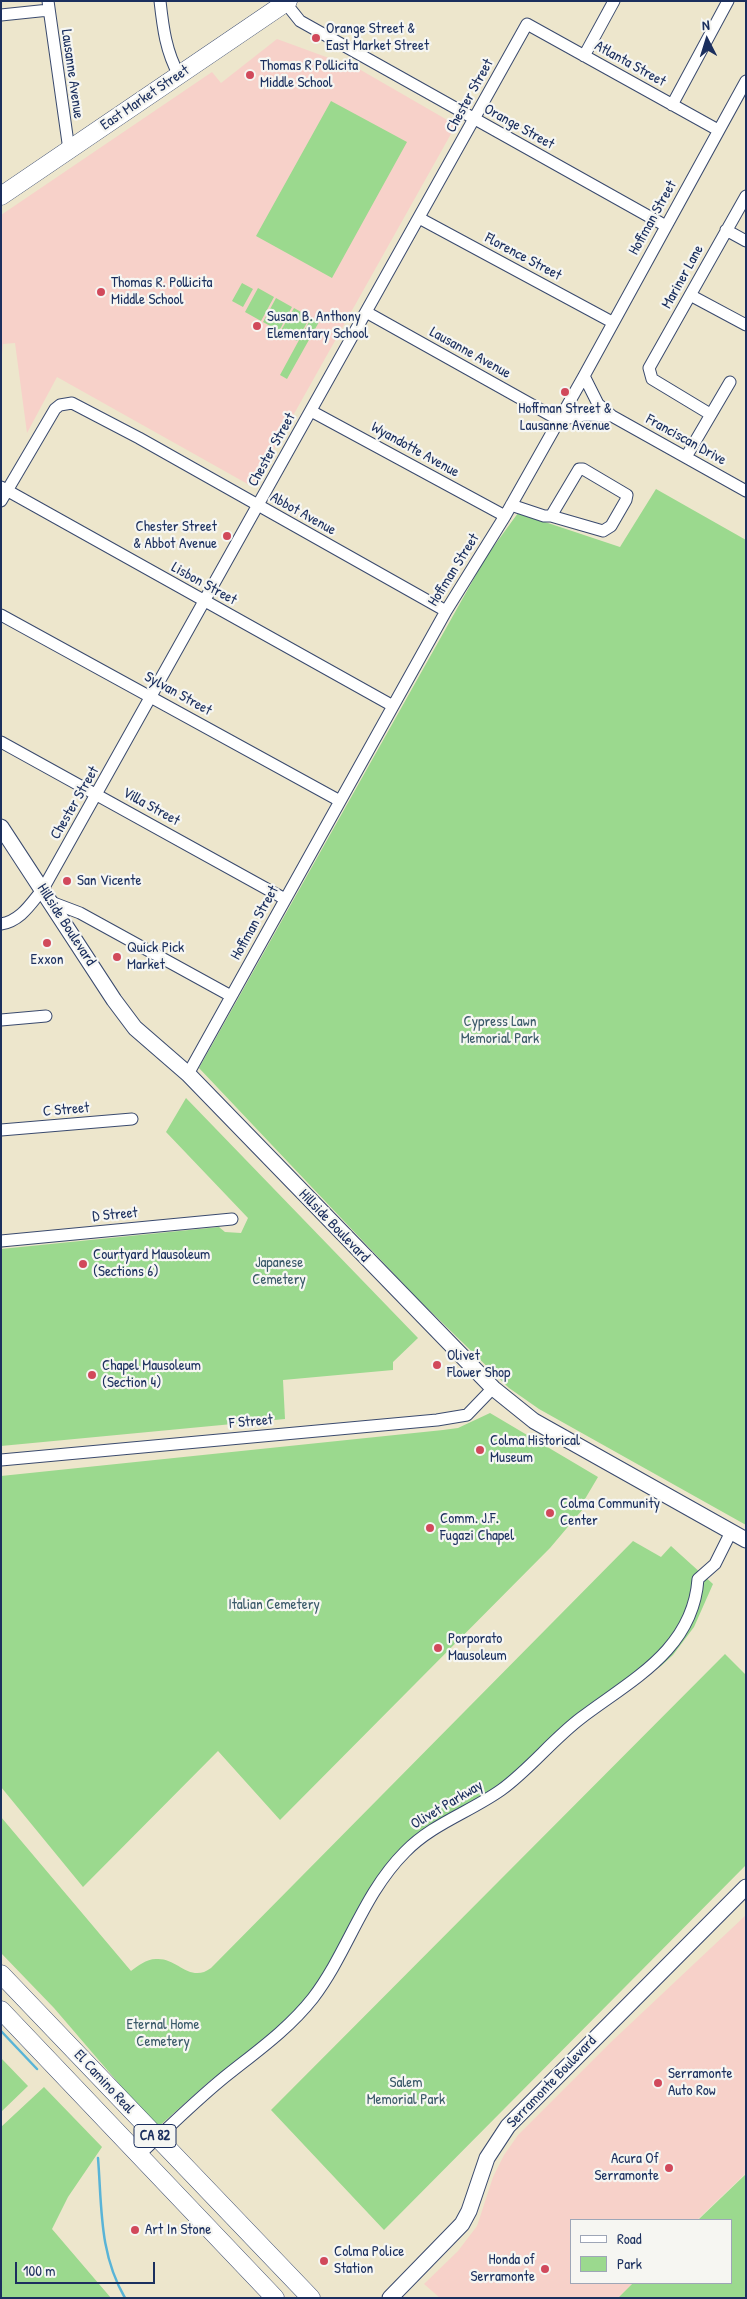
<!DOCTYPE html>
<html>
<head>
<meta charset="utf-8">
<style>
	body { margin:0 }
	#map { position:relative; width:747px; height:2299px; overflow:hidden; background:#ede6cc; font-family:"Patrick Hand",sans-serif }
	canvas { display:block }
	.frame { position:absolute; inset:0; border:2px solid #1b2f5e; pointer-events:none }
	.legend { position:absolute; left:570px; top:2219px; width:162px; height:65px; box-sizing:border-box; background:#f6f6f2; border:1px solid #9ea6b7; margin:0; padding:6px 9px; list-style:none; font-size:15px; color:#1b2f5e }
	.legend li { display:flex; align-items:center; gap:10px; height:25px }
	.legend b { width:25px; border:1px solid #9ea6b7 }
	.north { position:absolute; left:682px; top:15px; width:50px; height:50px; -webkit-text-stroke:4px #f6f6f2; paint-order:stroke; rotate:355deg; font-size:14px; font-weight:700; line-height:20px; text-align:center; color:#1b2f5e }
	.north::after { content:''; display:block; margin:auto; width:18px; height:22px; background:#1b2f5e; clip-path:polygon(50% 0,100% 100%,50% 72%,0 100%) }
	.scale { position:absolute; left:15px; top:2262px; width:140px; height:22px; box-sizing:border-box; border:2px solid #1b2f5e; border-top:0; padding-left:6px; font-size:15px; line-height:18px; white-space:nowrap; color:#1b2f5e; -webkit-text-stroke:4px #f6f6f2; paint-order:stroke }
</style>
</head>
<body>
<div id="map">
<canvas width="747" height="2299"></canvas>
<div class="frame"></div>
<ul class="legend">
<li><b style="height:6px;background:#fff"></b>Road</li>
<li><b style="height:14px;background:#9bd98e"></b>Park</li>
</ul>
<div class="north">N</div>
<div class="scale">100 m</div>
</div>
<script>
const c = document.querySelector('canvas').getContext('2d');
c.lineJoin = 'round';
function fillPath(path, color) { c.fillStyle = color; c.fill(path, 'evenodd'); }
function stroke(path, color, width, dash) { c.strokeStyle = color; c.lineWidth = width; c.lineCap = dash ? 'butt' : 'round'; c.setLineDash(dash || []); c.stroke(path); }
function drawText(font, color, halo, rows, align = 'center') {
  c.font = font + ' "Patrick Hand",sans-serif'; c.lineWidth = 4.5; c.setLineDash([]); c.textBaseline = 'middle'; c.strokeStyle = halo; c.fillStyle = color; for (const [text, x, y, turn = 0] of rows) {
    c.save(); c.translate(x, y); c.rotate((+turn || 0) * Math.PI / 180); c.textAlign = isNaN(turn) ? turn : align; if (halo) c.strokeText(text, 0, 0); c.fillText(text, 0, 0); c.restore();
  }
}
const built = new Path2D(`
	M 277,39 L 359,69 L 456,125 L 253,487 L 57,377 L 27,433 L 15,343 L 3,344 L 1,365 L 1,215 L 212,72 L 221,83 Z
	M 746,1915 L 746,2173 L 697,2220 L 571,2220 L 571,2283 L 633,2283 L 618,2298 L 440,2298 L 424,2284 L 458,2251 L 477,2226 L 493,2177 L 504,2155 L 518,2135 L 611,2042 Z`);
const green = new Path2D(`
	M 331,101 L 407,142 L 332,278 L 256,236 Z
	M 242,283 L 253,289 L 243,307 L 232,301 Z
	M 258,288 L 274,297 L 261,321 L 245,312 Z
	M 276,298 L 292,307 L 279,331 L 263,322 Z
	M 294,308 L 310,317 L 297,341 L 280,332 Z
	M 311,318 L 319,322 L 287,379 L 280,375 Z
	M 656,489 L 746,540 L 746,1525 L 539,1409 L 509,1388 L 414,1295 L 199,1068 L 486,557 L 518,513 L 620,547 Z
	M 186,1098 L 418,1338 L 393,1362 L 393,1370 L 283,1380 L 285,1419 L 1,1446 L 1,1249 L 219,1227 L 225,1232 L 241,1233 L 248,1218 L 166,1132 Z
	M 490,1413 L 598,1477 L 585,1499 L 583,1509 L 550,1548 L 280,1820 L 218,1751 L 83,1887 L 1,1787 L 1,1476 L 443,1430 L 458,1428 Z
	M 633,1541 L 661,1557 L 671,1546 L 713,1584 L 694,1627 L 673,1655 L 661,1666 L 605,1705 L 573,1732 L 522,1780 L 502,1794 L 455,1817 L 400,1858 L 301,2011 L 221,2078 L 212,2079 L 157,2128 L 54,2008 L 1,1953 L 1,1817 L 131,1971 C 138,1966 146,1959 156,1959 C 177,1957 190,1984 211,1968 Z
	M 725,1654 L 746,1675 L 746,1865 L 384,2230 L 271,2110 Z
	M 1,2058 L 28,2086 L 1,2112 Z
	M 44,2087 L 102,2147 L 68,2197 L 52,2229 L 111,2298 L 1,2298 L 1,2127 Z
	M 746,2174 L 746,2298 L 618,2298 L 633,2283 L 731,2283 L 731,2220 L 698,2220 Z`);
const stream = new Path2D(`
	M 1,2031 L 37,2069
	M 98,2158 C 102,2208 99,2253 125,2298`);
const street = new Path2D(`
	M 48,1 L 69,150
	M 160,1 C 163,28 166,52 179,75
	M 284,1 L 300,21 L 666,226
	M 1,15 L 49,10
	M 584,56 L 614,1
	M 672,105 L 728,1
	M 419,218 L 612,322
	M 726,230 L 746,241
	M 690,295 L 746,325
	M 366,312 L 559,420 L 584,415 L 612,416
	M 584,376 L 598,404 L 612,416 L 746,491
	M 311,411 L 505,516
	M 710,414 L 652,379 L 649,368 L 746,196
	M 686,457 L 730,382
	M 1,487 L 393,706
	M 1,501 L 55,409 L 60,405 L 72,403 L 139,438 L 446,611
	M 511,505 L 544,516 L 551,516 L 603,531 L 611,526 L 626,500 L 627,495 L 583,469 L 579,469 L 551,516
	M 1,615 L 340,801
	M 1,742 L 285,899
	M 51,902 L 80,913 L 231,996
	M 1,924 C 21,921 31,903 43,889 L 527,24 L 718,130
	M 1,1020 L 46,1016
	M 188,1074 L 446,611 L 505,516 L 584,376 L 746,81
	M 1,1130 L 132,1119
	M 1,1241 L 232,1219
	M 1,1460 L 437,1420 L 467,1415 L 493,1388
	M 139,2155 C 166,2130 192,2104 221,2080 C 253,2054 287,2031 313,1998 C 348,1952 363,1894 405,1852 C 432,1824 470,1812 501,1790 C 530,1769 552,1740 581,1718 C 631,1680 693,1650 698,1579 L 715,1564 L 731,1532`);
const secondary = new Path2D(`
	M 1,827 L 114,1000 L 135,1028 L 188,1074 L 493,1388 L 534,1421 L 746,1540
	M 390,2298 L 462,2224 L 469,2211 L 487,2158 L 508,2126 L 746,1887`);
const primary = new Path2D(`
	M 1,196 L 288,1
	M 1,1974 L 311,2298
	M 1,2010 L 275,2298`);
const markers = [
	[316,38,5,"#d1495b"],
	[250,75,5,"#d1495b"],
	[101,292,5,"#d1495b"],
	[257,326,5,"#d1495b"],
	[565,392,5,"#d1495b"],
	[227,536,5,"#d1495b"],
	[67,881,5,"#d1495b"],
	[47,943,5,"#d1495b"],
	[117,957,5,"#d1495b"],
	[83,1264,5,"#d1495b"],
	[437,1365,5,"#d1495b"],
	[92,1375,5,"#d1495b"],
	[480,1450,5,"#d1495b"],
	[550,1513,5,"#d1495b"],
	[430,1528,5,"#d1495b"],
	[438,1648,5,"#d1495b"],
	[658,2083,5,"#d1495b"],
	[669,2168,5,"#d1495b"],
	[135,2230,5,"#d1495b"],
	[324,2261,5,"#d1495b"],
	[545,2269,5,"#d1495b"]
];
const shields = [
	[155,2136,42]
];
const shieldNames = [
	["CA 82",155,2136]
];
const poiNames = [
	["Orange Street &",326,29],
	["East Market Street",326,46],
	["Thomas R Pollicita",260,66],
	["Middle School",260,83],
	["Thomas R. Pollicita",111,283],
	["Middle School",111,300],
	["Susan B. Anthony",267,317],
	["Elementary School",267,334],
	["Hoffman Street &",565,409,"center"],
	["Lausanne Avenue",565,426,"center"],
	["Chester Street",217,527,"right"],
	["& Abbot Avenue",217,544,"right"],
	["San Vicente",77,881],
	["Quick Pick",127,948],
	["Market",127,965],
	["Exxon",47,960,"center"],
	["Courtyard Mausoleum",93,1255],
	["(Sections 6)",93,1272],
	["Olivet",447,1356],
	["Flower Shop",447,1373],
	["Chapel Mausoleum",102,1366],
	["(Section 4)",102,1383],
	["Colma Historical",490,1441],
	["Museum",490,1458],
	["Colma Community",560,1504],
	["Center",560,1521],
	["Comm. J.F.",440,1519],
	["Fugazi Chapel",440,1536],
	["Porporato",448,1639],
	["Mausoleum",448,1656],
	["Serramonte",668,2074],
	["Auto Row",668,2091],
	["Acura Of",659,2159,"right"],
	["Serramonte",659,2176,"right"],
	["Art In Stone",145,2230],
	["Colma Police",334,2252],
	["Station",334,2269],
	["Honda of",535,2260,"right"],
	["Serramonte",535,2277,"right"]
];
const streetNames = [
	["Atlanta Street",630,64,29],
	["Lausanne Avenue",72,74,82],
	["Chester Street",470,96,-61],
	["East Market Street",145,98,-34],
	["Orange Street",519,127,29],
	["Hoffman Street",653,218,-61],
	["Florence Street",523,257,28],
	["Mariner Lane",683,277,-61],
	["Lausanne Avenue",470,353,29],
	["Franciscan Drive",686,440,29],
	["Chester Street",272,450,-61],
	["Wyandotte Avenue",415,450,29],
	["Abbot Avenue",303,514,29],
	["Hoffman Street",454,570,-58],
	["Lisbon Street",204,584,29],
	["Sylvan Street",178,694,29],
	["Chester Street",75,803,-60],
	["Villa Street",151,807,29],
	["Hoffman Street",255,923,-61],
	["Hillside Boulevard",66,925,57],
	["C Street",66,1110,-5],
	["D Street",115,1215,-5],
	["Hillside Boulevard",334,1226,46],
	["F Street",251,1422,-5],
	["Olivet Parkway",447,1805,-31],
	["El Camino Real",104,2082,47],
	["Serramonte Boulevard",552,2082,-46]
];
const parkNames = [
	["Cypress Lawn",500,1022],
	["Memorial Park",500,1039],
	["Japanese",279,1263],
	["Cemetery",279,1280],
	["Italian Cemetery",274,1605],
	["Eternal Home",163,2025],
	["Cemetery",163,2042],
	["Salem",406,2083],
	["Memorial Park",406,2100]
];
fillPath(built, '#f7d1c9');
fillPath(green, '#9bd98e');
stroke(stream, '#59b4d7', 2.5);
stroke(street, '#3a4a6e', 13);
stroke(secondary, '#3a4a6e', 17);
stroke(primary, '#3a4a6e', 19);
stroke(street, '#fff', 11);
stroke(secondary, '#fff', 15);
stroke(primary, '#fff', 18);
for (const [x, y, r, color] of markers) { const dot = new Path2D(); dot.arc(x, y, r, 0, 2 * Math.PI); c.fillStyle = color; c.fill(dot); stroke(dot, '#f6f6f2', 2); }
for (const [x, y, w] of shields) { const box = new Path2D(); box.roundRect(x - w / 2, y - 11.5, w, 23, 4); c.fillStyle = '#f6f6f2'; c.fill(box); stroke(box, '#1b2f5e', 1); }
drawText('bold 14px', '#1b2f5e', null, shieldNames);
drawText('15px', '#1b2f5e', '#f6f6f2', poiNames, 'left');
drawText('15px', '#1b2f5e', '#f6f6f2', streetNames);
drawText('15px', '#3b5a6a', '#f6f6f2', parkNames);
</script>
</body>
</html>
